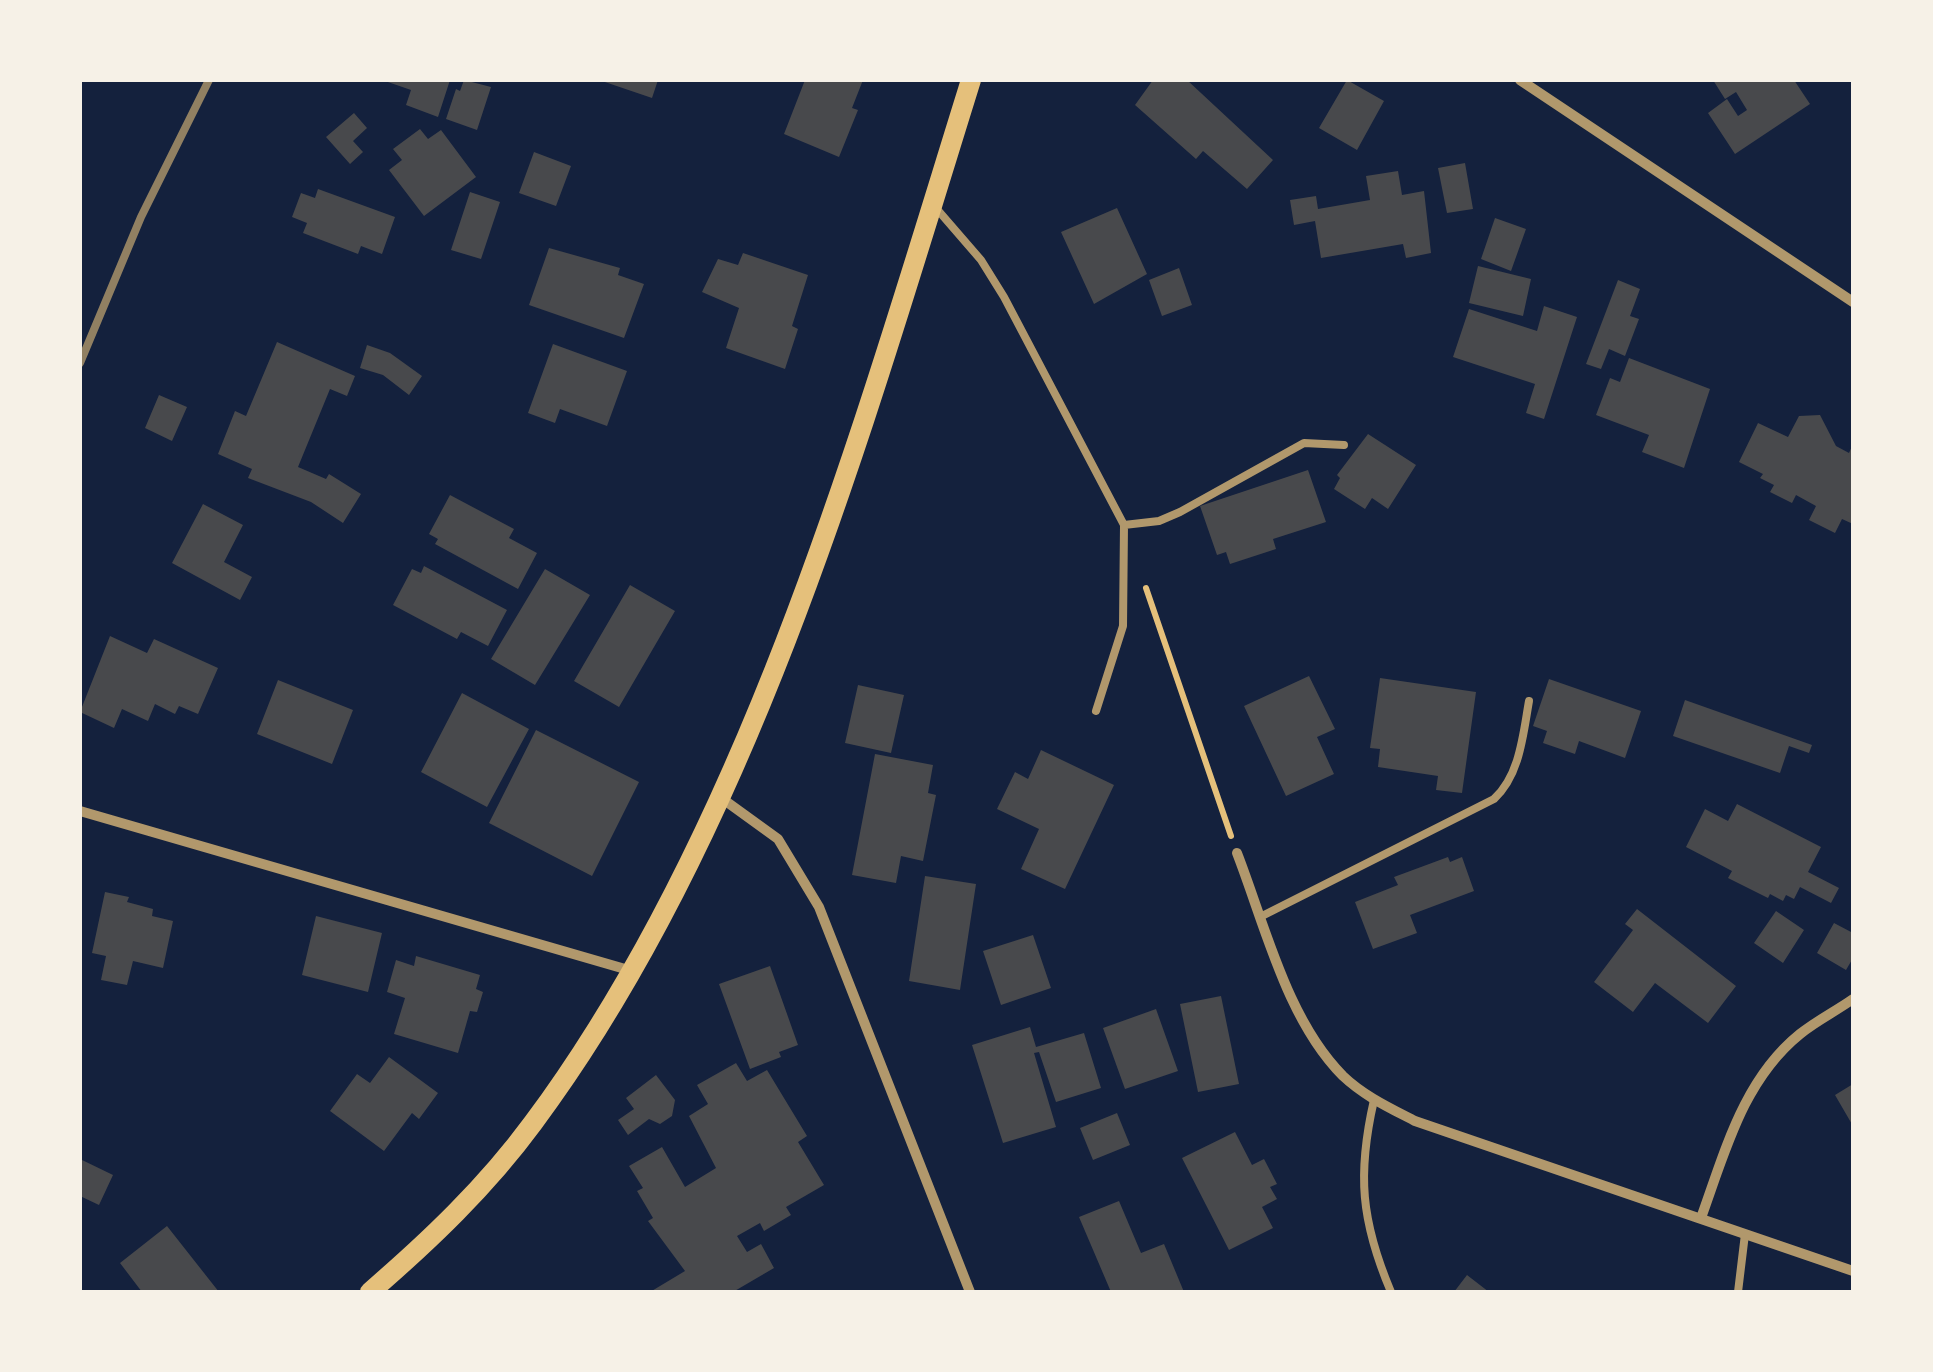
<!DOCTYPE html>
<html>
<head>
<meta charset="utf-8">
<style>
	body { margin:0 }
	#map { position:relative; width:1933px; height:1372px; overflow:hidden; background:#14213d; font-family:"Open Sans",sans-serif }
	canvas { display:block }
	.frame { position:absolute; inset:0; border:82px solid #f6f1e7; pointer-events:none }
</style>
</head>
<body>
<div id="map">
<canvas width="1933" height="1372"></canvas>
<div class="frame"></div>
</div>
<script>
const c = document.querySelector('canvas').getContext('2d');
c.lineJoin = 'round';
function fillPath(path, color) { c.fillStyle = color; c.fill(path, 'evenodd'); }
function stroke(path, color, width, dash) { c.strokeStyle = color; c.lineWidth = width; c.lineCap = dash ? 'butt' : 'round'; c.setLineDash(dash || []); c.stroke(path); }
const building = new Path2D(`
	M 450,80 L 438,117 L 406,105 L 411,90 L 385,81 Z
	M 464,80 L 491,87 L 477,130 L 446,119 L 456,89 L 460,91 Z
	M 599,80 L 658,80 L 652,98 Z
	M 805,80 L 863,80 L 852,108 L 858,110 L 839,157 L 784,134 Z
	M 1153,80 L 1187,80 L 1273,160 L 1247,189 L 1203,151 L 1196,159 L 1135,105 Z
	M 1347,80 L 1384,101 L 1357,150 L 1319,128 Z
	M 1713,80 L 1794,80 L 1810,104 L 1735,154 L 1708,113 L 1727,99 L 1738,116 L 1747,110 L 1736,92 L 1725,99 Z
	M 354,113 L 367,128 L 353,141 L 363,152 L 350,164 L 326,137 Z
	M 420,129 L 428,139 L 441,130 L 476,177 L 424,216 L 389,170 L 402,160 L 393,149 Z
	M 534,152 L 571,166 L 556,206 L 519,193 Z
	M 1465,163 L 1473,209 L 1447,213 L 1438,168 Z
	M 1398,171 L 1402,195 L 1424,191 L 1431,253 L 1406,258 L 1403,244 L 1321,258 L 1315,221 L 1294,225 L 1290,200 L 1316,196 L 1318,209 L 1370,200 L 1366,176 Z
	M 318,189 L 395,217 L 382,254 L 361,246 L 358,254 L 303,233 L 307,223 L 292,217 L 301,193 L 315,198 Z
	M 470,192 L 500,202 L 481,259 L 451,250 Z
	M 1117,208 L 1147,274 L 1094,304 L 1061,232 Z
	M 1495,218 L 1526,229 L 1511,271 L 1481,259 Z
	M 549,248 L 620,268 L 618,275 L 644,284 L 624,338 L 529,305 Z
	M 743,253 L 808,275 L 792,326 L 798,329 L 785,369 L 726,348 L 739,308 L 702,292 L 718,259 L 738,265 Z
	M 1478,266 L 1531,279 L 1523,316 L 1469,303 Z
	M 1179,268 L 1192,305 L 1162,316 L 1149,280 Z
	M 1618,280 L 1640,289 L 1630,316 L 1639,319 L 1625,356 L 1609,349 L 1601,369 L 1586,364 Z
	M 1544,306 L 1577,317 L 1544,419 L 1526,413 L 1535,384 L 1453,357 L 1469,309 L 1537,331 Z
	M 277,342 L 355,376 L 347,396 L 330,389 L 298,467 L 326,479 L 329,474 L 361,494 L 343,523 L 311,502 L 248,478 L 252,469 L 218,454 L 235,411 L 246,416 Z
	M 553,344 L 627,371 L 607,426 L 560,409 L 555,423 L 528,413 Z
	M 367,345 L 390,353 L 422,376 L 409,395 L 383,375 L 360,368 Z
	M 1629,358 L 1710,389 L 1684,468 L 1642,452 L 1649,435 L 1596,415 L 1610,378 L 1620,382 Z
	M 159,395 L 187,407 L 172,441 L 145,428 Z
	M 1820,415 L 1836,446 L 1849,453 L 1853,444 L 1853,524 L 1842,519 L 1835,533 L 1809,520 L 1816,506 L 1796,495 L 1792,503 L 1770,492 L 1774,485 L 1760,478 L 1763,474 L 1739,462 L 1758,423 L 1788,437 L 1799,416 Z
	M 1368,434 L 1416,465 L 1388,509 L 1372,498 L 1365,509 L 1334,489 L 1340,478 L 1337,475 Z
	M 1308,470 L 1326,522 L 1273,539 L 1276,549 L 1230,564 L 1226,552 L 1217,555 L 1200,506 Z
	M 450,495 L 514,529 L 509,538 L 537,553 L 518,589 L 435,544 L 438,539 L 429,534 Z
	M 203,504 L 243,525 L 224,562 L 252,577 L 240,600 L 172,563 Z
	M 424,566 L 507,610 L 488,646 L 461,632 L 457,639 L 393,605 L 412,569 L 421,573 Z
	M 545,569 L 590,595 L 535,685 L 491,659 Z
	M 630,585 L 675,611 L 619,707 L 574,681 Z
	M 110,636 L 147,653 L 154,639 L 218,668 L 198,714 L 179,706 L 175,714 L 155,704 L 148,721 L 122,709 L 114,728 L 80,712 Z
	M 1309,676 L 1335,729 L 1317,737 L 1334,774 L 1286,796 L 1244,706 Z
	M 1380,678 L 1476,692 L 1462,793 L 1436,790 L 1438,776 L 1378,767 L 1380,749 L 1370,748 Z
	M 1549,679 L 1641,711 L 1625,758 L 1579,741 L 1575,754 L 1543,743 L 1547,731 L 1533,726 Z
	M 278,680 L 353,710 L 332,764 L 257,734 Z
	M 858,685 L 904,695 L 891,753 L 845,743 Z
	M 462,693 L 529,729 L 487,807 L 421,772 Z
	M 1685,700 L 1812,745 L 1809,753 L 1789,746 L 1780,773 L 1673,736 Z
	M 536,730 L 639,782 L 592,876 L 489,823 Z
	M 1041,750 L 1114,785 L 1065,889 L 1021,869 L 1039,829 L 997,809 L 1015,772 L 1028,779 Z
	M 875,754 L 933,765 L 928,793 L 936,795 L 923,861 L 901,856 L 896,883 L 852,875 Z
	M 1737,804 L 1821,847 L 1808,872 L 1839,888 L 1831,903 L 1800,887 L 1794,899 L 1786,895 L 1783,901 L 1770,894 L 1768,898 L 1728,878 L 1732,871 L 1686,847 L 1705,809 L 1728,821 Z
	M 1448,857 L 1450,862 L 1462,857 L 1474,891 L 1410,915 L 1417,933 L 1373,949 L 1355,902 L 1398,885 L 1394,877 Z
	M 925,876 L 976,884 L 960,990 L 909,981 Z
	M 105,892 L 129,897 L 127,902 L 153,909 L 152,916 L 173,921 L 163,968 L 133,961 L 127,985 L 101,980 L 106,956 L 92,953 Z
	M 1637,909 L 1736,986 L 1708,1023 L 1655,983 L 1633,1012 L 1594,982 L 1633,930 L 1625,924 Z
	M 1776,911 L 1804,930 L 1783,963 L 1754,943 Z
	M 316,916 L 382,933 L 368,992 L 302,975 Z
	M 1834,923 L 1853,933 L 1853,958 L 1846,970 L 1817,953 Z
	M 1033,935 L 1051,988 L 1001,1005 L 983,951 Z
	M 416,956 L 480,975 L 476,989 L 483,992 L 477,1012 L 470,1011 L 458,1053 L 394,1034 L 405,998 L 387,992 L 396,960 L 414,966 Z
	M 770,966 L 798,1045 L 779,1052 L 781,1057 L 750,1069 L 719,984 Z
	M 1221,996 L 1239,1084 L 1198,1092 L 1180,1004 Z
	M 1156,1009 L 1178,1071 L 1125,1089 L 1103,1028 Z
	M 1030,1027 L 1036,1047 L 1084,1033 L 1101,1088 L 1056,1102 L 1039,1052 L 1034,1053 L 1056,1127 L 1003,1143 L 972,1045 Z
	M 389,1057 L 438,1093 L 419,1119 L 412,1113 L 384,1151 L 330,1111 L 357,1074 L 370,1083 Z
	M 736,1063 L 747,1081 L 767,1070 L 807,1136 L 798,1142 L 824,1185 L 786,1207 L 791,1215 L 764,1231 L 760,1223 L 737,1236 L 747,1252 L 761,1244 L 774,1268 L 733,1292 L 650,1292 L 685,1271 L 648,1221 L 653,1218 L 637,1191 L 643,1188 L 629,1166 L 662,1147 L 685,1187 L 716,1168 L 689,1116 L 708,1104 L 697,1085 Z
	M 656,1075 L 675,1100 L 672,1116 L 660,1124 L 649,1119 L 628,1135 L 618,1120 L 634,1109 L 626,1098 Z
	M 1853,1084 L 1853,1126 L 1835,1095 Z
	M 1117,1113 L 1130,1145 L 1093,1160 L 1080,1128 Z
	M 1235,1132 L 1252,1165 L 1264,1159 L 1277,1184 L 1270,1187 L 1277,1199 L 1262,1207 L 1273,1228 L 1229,1250 L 1182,1158 Z
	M 80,1159 L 113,1175 L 99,1205 L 80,1196 Z
	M 1119,1201 L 1141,1253 L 1164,1244 L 1184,1292 L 1111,1292 L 1079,1217 Z
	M 167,1226 L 219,1292 L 142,1292 L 120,1263 Z
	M 1467,1275 L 1489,1292 L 1454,1292 Z`);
const path = new Path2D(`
	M 1146,588 L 1231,836`);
const service = new Path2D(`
	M 936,208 L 981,260 L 1004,297 L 1124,525 L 1123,626 L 1096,711
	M 1124,525 L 1159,521 L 1180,512 L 1304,443 L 1344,445
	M 1262,916 L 1494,799 C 1520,775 1523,735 1529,701
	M 1374,1100 C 1357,1174 1361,1221 1391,1292
	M 1738,1292 L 1745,1234`);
const minor = new Path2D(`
	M 1520,80 L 1853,302
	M 720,797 L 778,839 L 819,907 L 970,1292
	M 80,811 L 632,971
	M 1237,853 C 1265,925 1287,1020 1343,1076 C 1364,1096 1390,1108 1415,1121 L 1853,1271
	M 1701,1218 C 1725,1152 1743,1080 1800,1034 C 1816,1021 1836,1011 1853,999`);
const secondary = new Path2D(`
	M 370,1292 C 429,1241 486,1187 533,1123 C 751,830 863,426 971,80`);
const rail = new Path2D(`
	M 80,363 L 141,217 L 209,80`);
fillPath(building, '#48494c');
stroke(path, '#e5c07b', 6);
stroke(service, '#b1986c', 8);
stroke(minor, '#b1986c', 10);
stroke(secondary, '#e5c07b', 20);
stroke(rail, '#918062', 8);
</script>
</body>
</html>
